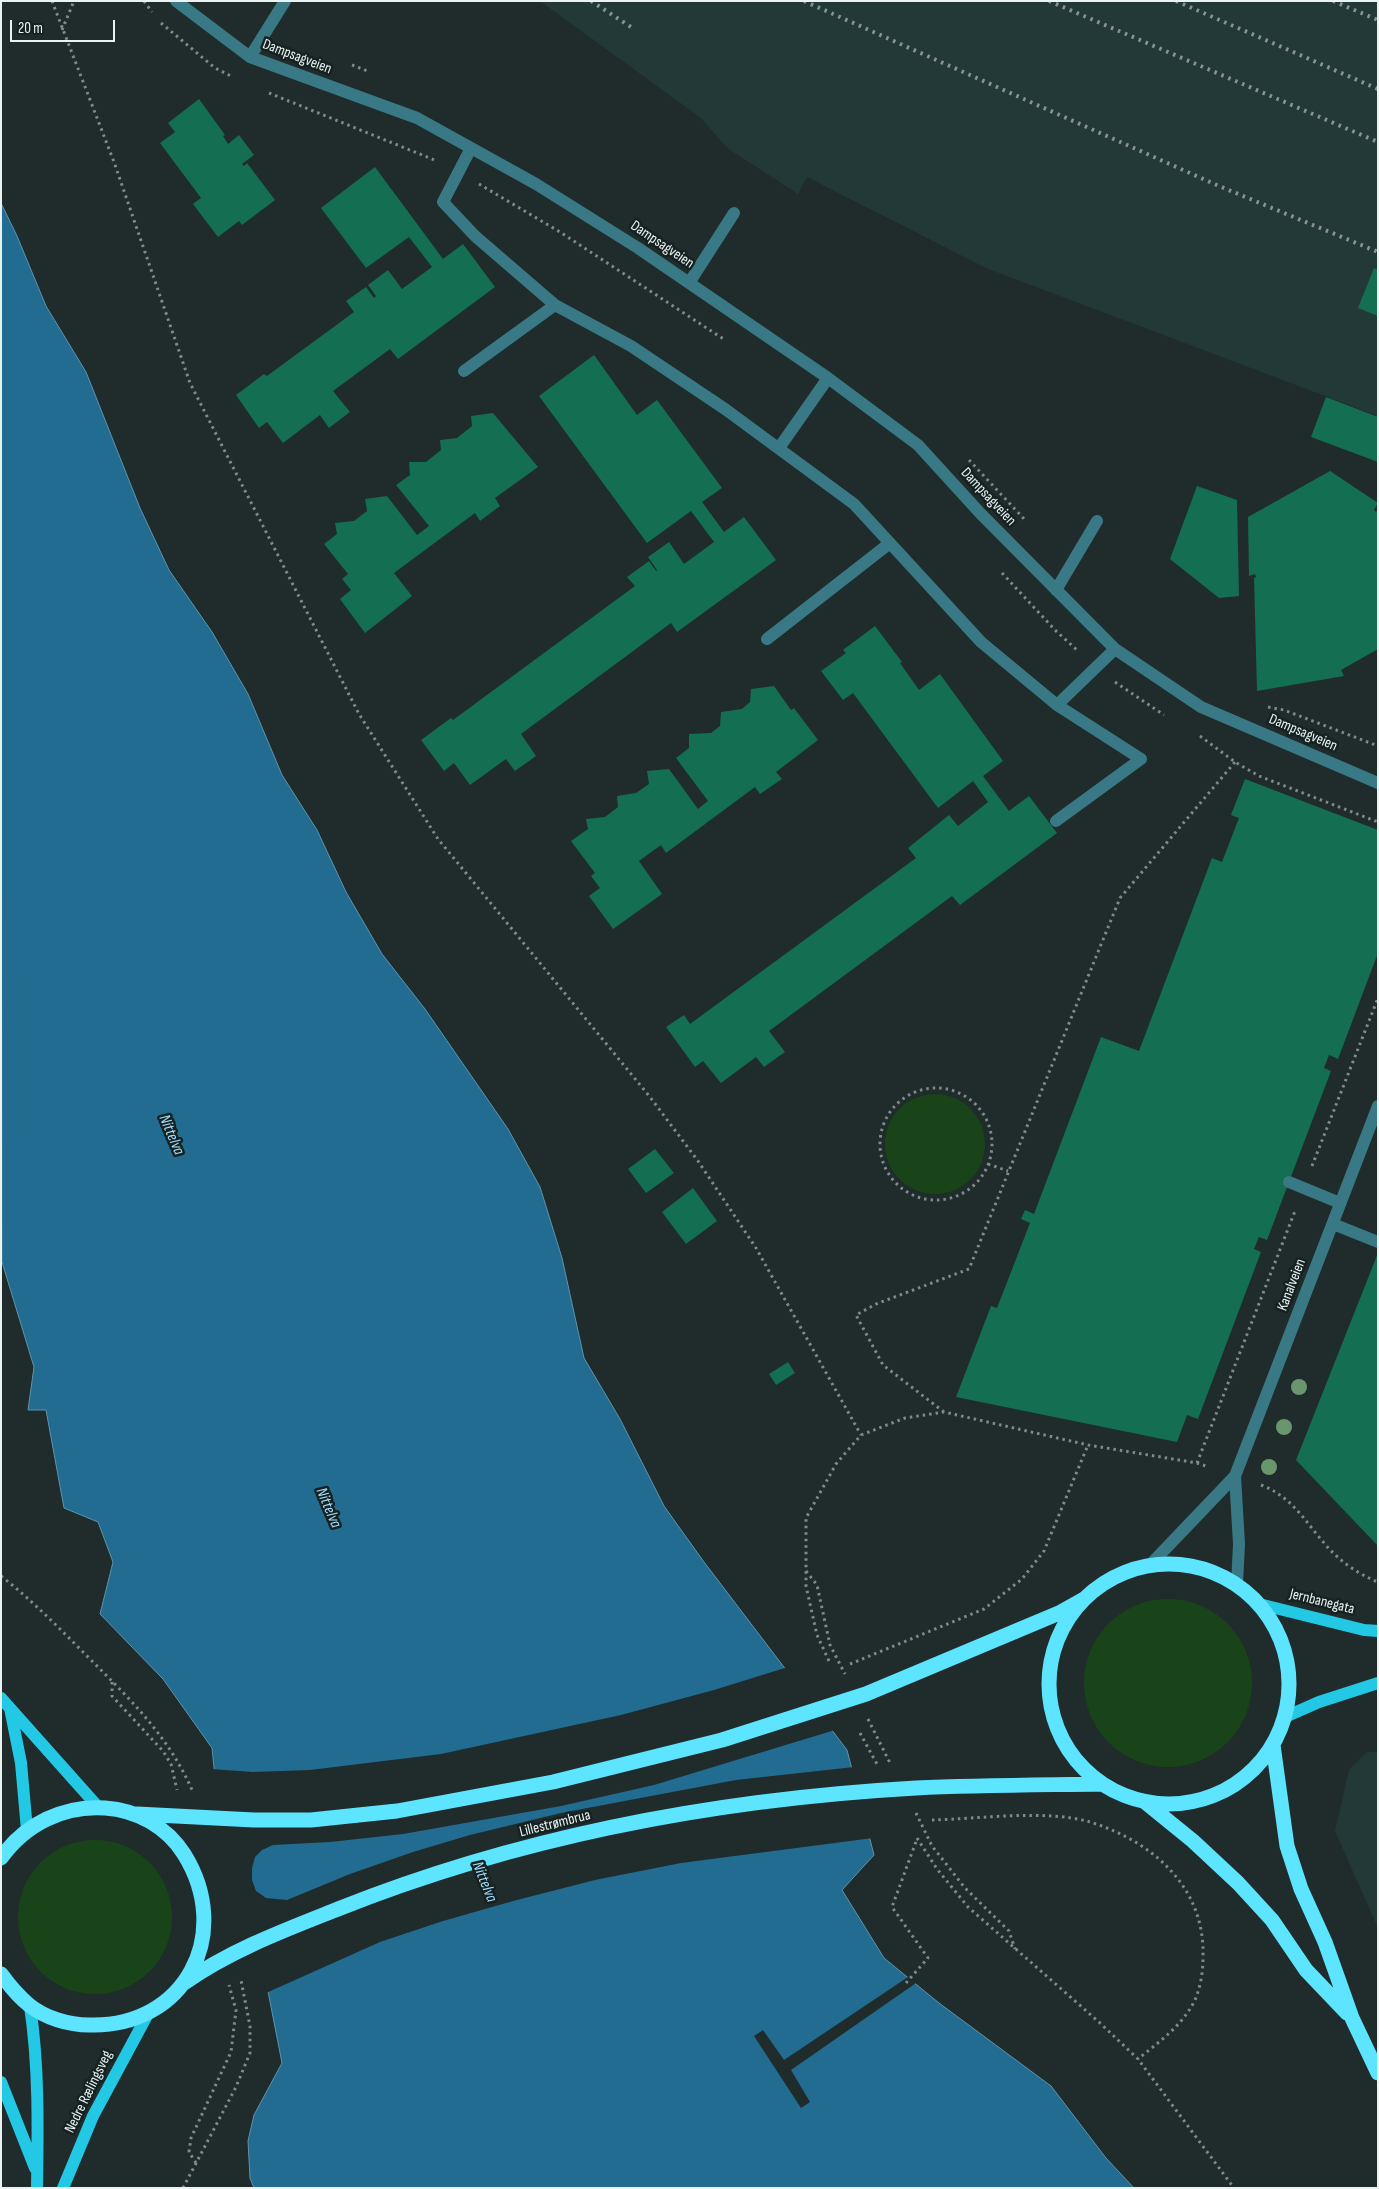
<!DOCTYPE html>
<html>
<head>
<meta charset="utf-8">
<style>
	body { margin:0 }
	#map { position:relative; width:1379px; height:2189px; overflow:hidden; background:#1f2c2b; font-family:"Sofia Sans Condensed",sans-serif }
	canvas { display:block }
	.frame { position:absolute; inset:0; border:2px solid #eaf2f2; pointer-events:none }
	.scale { position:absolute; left:10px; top:20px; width:105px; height:22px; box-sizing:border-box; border:2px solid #eaf2f2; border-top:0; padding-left:6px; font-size:15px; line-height:18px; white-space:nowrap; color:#eaf2f2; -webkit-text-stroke:4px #152221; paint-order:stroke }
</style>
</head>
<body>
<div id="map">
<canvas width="1379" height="2189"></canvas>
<div class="frame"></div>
<div class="scale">20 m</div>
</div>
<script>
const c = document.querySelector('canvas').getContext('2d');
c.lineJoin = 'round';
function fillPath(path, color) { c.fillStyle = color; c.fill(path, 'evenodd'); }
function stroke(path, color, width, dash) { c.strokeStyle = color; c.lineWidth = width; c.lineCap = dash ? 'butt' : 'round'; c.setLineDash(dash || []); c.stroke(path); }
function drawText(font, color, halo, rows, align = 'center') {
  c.font = font + ' "Sofia Sans Condensed",sans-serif'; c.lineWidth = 5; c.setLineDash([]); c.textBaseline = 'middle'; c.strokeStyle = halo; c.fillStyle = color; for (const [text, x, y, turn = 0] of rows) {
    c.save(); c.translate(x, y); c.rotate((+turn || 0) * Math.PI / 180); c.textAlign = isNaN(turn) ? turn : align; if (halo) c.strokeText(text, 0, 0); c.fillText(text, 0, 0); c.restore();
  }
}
const built = new Path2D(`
	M 540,1 L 1378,1 L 1378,416 L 986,268 L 807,177 L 798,194 L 727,148 L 701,118 Z
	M 1367,1752 L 1378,1752 L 1378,1928 L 1335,1831 L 1349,1770 Z`);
const green = new Path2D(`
	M885 1144a50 50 0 1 1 100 0a50 50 0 1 1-100 0Z
	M1084 1683a84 84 0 1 1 168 0a84 84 0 1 1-168 0Z
	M18 1917a77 77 0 1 1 154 0a77 77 0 1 1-154 0Z`);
const water = new Path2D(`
	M 1,203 L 17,236 L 46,306 L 86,372 L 140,508 L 169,570 L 212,632 L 248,694 L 282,775 L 317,830 L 346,892 L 382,954 L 425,1009 L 508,1129 L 540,1187 L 562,1258 L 584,1358 L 620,1419 L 664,1506 L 704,1562 L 847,1750 L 874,1855 L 842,1890 L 884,1958 L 939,2003 L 1051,2086 L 1106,2158 L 1134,2188 L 254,2188 L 250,2178 L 248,2141 L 254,2115 L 282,2063 L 241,1853 L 216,1787 L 212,1748 L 163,1679 L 100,1614 L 113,1562 L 98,1522 L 64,1508 L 46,1410 L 28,1410 L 34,1367 L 2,1262 Z`);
const pier = new Path2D(`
	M 788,1667 L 835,1730 L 654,1785 L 561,1806 L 403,1834 L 330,1842 L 273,1845 L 262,1850 L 255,1857 L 252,1868 L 252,1880 L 256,1891 L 266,1898 L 287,1900 L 350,1874 L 413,1852 L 470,1835 L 561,1813 L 736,1780 L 854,1767 L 873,1838 L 681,1863 L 595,1880 L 513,1901 L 443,1921 L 380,1942 L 266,1993 L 239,1854 L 214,1787 L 211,1769 L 253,1772 L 310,1770 L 441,1754 L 621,1715 L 714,1690 Z
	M 908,1977 L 916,1983 L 791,2070 L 810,2102 L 801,2108 L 754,2036 L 763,2030 L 784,2060 Z`);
const building = new Path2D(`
	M 199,99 L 225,135 L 223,136 L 228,144 L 239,135 L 254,155 L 242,164 L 244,166 L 247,163 L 275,200 L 242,225 L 239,221 L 218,237 L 193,204 L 201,198 L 160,143 L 175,132 L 168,123 Z
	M 375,167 L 443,259 L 463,244 L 495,287 L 398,359 L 390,349 L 333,391 L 350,412 L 329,428 L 320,415 L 283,443 L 267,422 L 259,428 L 236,395 L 264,374 L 267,376 L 354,312 L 346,301 L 366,287 L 374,298 L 376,296 L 368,285 L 388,270 L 402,289 L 432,267 L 409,237 L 366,268 L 321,208 Z
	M 1374,268 L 1378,270 L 1378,316 L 1358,308 Z
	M 594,355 L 637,415 L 657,400 L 722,488 L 702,502 L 724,532 L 744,517 L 776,560 L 677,632 L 671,623 L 521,734 L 536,756 L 515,771 L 506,759 L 470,785 L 454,763 L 444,771 L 421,740 L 451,718 L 453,720 L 635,586 L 627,577 L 649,561 L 656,571 L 657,570 L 648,557 L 669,542 L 684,564 L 714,542 L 691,511 L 647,543 L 539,396 Z
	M 1326,397 L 1378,417 L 1378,462 L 1311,437 Z
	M 493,413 L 538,467 L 495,498 L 500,506 L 480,521 L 475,513 L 394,573 L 412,596 L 365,633 L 340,599 L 351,590 L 342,579 L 348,574 L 324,544 L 337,534 L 335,523 L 354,521 L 367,511 L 365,499 L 387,496 L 417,535 L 429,526 L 396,485 L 410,475 L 409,462 L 426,462 L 441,450 L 440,440 L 457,438 L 472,426 L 471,416 Z
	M 1330,471 L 1378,503 L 1374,510 L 1376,512 L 1378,509 L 1378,649 L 1341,670 L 1344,676 L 1257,691 L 1254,578 L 1256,577 L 1255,574 L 1249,576 L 1248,517 Z
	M 1197,486 L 1237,500 L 1239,596 L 1219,598 L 1170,559 Z
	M 875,626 L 902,662 L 900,663 L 919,690 L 940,674 L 1003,761 L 983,776 L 1009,811 L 1029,796 L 1057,833 L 960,905 L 952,896 L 769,1031 L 785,1052 L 764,1067 L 756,1057 L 721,1083 L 703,1061 L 695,1067 L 666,1027 L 684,1015 L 690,1024 L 916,858 L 908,848 L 949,815 L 958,826 L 988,802 L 973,781 L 938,808 L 853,693 L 843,700 L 821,671 L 846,653 L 843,650 Z
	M 774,686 L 791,710 L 794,708 L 818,740 L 776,772 L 782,779 L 760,794 L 755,787 L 666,853 L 661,845 L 639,861 L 662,894 L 613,929 L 589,896 L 600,888 L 591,876 L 595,873 L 571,841 L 588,829 L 586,819 L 605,817 L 618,807 L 617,796 L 636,793 L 649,784 L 647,771 L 669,769 L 698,809 L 708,801 L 676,758 L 689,748 L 689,734 L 711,733 L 720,726 L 721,712 L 742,709 L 750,702 L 751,689 Z
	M 1245,779 L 1378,830 L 1378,953 L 1338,1059 L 1329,1055 L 1324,1068 L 1331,1071 L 1267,1240 L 1259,1237 L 1254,1249 L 1261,1252 L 1198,1419 L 1187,1415 L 1177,1442 L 956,1397 L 991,1306 L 997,1308 L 1030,1223 L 1021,1219 L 1025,1210 L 1034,1214 L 1101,1037 L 1139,1051 L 1212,858 L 1222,862 L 1239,818 L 1231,815 Z
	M 655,1149 L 674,1173 L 646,1193 L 628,1169 Z
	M 693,1188 L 717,1221 L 686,1244 L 662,1212 Z
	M 1378,1253 L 1378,1546 L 1296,1460 Z
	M 788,1362 L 795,1373 L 776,1385 L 769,1374 Z`);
const path = new Path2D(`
	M 52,1 L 114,162 L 190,383 L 359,714 L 438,839 L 650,1097 L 698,1161 L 756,1248 L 861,1435
	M 144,1 L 152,12
	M 161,23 L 215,68 L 231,76
	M 62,30 L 74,1
	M 352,65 L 370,72
	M 269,93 L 437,161
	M 479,184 L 560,232 L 725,340
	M 969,460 L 1026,521
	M 1002,573 L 1055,630 L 1078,651
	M 1115,682 L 1164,715
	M 1268,707 L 1284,710 L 1378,746
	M 1200,736 L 1235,762 L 1259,776 L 1378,822
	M880 1144a56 56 0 1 1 112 0a56 56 0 1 1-112 0Z
	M 988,1164 L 1008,1171
	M 1312,1166 L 1378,998
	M 944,1412 L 883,1365 L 856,1315 L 876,1304 L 969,1269 L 1120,898 L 1235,762
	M 1197,1463 L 1295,1211
	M 1261,1485 C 1299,1499 1312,1536 1341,1560 C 1352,1569 1365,1577 1378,1582
	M 806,1571 L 817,1585 L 830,1645 L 845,1674
	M 1,1576 C 33,1601 61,1630 90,1659 C 130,1699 169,1737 192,1790
	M 829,1661 L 817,1635 L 806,1586 L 806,1518 L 836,1464 L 861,1435 L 905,1418 L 944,1412 L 1088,1445 L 1197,1463 L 1209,1467
	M 850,1664 L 984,1609 L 1022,1579 L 1044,1551 L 1088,1445
	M 112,1682 L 112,1696 L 163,1751 L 171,1764 L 177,1790
	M 868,1719 L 890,1763
	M 860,1733 L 878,1766
	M 916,1813 L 932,1846 L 965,1888 L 1009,1931 L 1015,1949
	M 932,1820 C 979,1819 1045,1809 1090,1822 C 1152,1841 1205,1887 1203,1956 C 1203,1972 1201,1985 1195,2000 C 1183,2025 1159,2042 1138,2059
	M 917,1838 L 937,1869 L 968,1907 L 1100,2023 L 1138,2059 L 1234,2188
	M 906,1983 L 928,1958 L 892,1907 L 917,1839
	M 196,2163 L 189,2152 L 191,2138 L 231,2052 L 236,2010 L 229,1985
	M 183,2188 L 236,2087 L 250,2053 L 250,2026 L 241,1980`);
const minor = new Path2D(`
	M 176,1 L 250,57 L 417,118 L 536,184 L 638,248 L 828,378 L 918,445 L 980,513 L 1115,649 L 1201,707 L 1378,783
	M 250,57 L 285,1
	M 471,148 L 443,202 L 475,236 L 555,305 L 631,346 L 725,409 L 854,504 L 981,642 L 1057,705 L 1141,759 L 1056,821
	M 689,283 L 734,213
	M 464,371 L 555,305
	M 779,448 L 828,378
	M 1056,590 L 1097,521
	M 767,639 L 890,543
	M 1057,705 L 1115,649
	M 1289,1182 L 1340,1203
	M 1333,1224 L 1378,1242
	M 1235,1476 L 1239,1544 L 1237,1584
	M 1150,1565 L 1235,1476 L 1378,1106`);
const major = new Path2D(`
	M 1259,1604 L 1364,1630 L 1378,1631
	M 1,1698 L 99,1808
	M 10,1708 L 21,1763 L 27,1830
	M 1285,1717 L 1319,1702 L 1378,1683
	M 30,2006 C 39,2066 38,2127 37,2188
	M 1,2082 L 35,2168
	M 63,2188 L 93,2116 L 149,2012`);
const highway = new Path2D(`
	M1049 1684a120 120 0 1 1 240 0a120 120 0 1 1-240 0Z
	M 1273,1745 L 1287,1846 L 1301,1889 L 1325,1942 L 1352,2018 L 1378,2073
	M 1145,1802 L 1193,1841 L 1238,1883 L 1272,1920 L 1306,1970 L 1347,2013
	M 137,1814 L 254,1820 L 311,1820 L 397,1811 L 553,1782 L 722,1740 L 866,1694 L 1059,1613 L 1084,1599
	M 1,1858 C 25,1824 64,1805 105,1808 C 137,1810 167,1827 184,1854 C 234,1934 185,2028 89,2025 C 69,2025 45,2018 29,2005 C 18,1996 9,1985 1,1974
	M 184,1983 C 231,1950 285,1930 338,1909 C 521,1836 720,1799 916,1788 C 978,1785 1040,1785 1102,1784`);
const rail = new Path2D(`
	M 591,1 L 631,27
	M 804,1 L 1219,186 L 1378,252
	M 1049,1 L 1378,142
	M 1176,1 L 1378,89
	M 1333,1 L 1378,20`);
const trees = [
	[1299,1387],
	[1284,1427],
	[1269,1467]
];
const streetNames = [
	["Dampsagveien",297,57,21],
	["Dampsagveien",662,245,34],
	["Dampsagveien",988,497,47],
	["Dampsagveien",1303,733,23],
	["Kanalveien",1292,1285,-69],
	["Jernbanegata",1322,1602,14],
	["Lillestrømbrua",555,1824,-14],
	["Nedre Rælingsveg",89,2092,-64]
];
const waterNames = [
	["Nittelva",171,1135,67],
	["Nittelva",328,1508,67],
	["Nittelva",484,1882,68]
];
fillPath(built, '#233937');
fillPath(green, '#19441a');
fillPath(water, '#226b91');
stroke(water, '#5e94ae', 1);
fillPath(pier, '#1f2c2b');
fillPath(building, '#146e52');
stroke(path, '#7f8a89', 3, [2.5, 4]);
stroke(minor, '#397986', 12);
stroke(major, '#23c9e4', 12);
stroke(highway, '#5de4ff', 15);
stroke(rail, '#899393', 4, [2.5, 5]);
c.fillStyle = '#69966d';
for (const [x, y] of trees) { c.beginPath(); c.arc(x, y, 8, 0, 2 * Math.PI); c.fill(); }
drawText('15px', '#eaf2f2', '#152221', streetNames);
drawText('italic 16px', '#a5dcfd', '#152221', waterNames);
</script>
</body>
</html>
